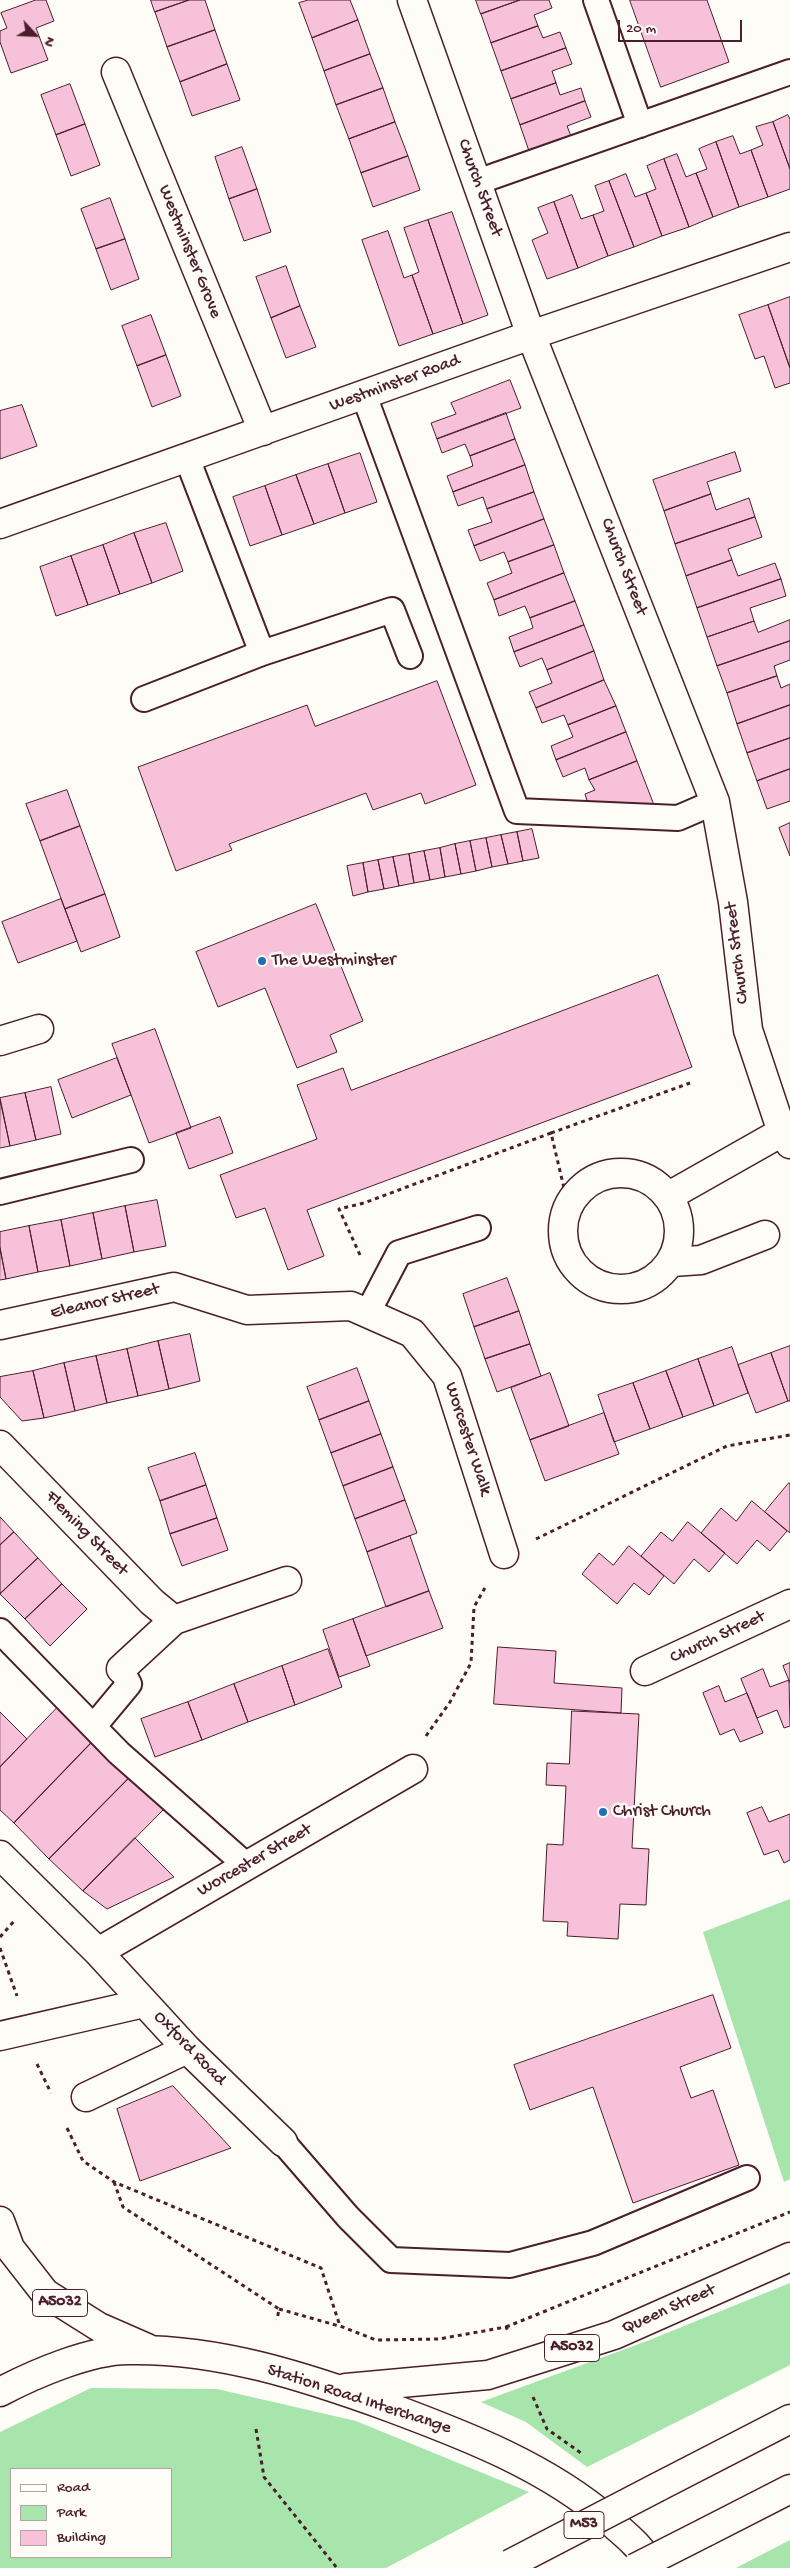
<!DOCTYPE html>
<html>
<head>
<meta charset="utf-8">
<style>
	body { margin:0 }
	#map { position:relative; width:790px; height:2568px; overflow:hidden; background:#fdfcf7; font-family:"Gochi Hand",sans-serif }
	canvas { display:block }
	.legend { position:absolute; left:10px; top:2468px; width:162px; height:90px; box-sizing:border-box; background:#fdfcf7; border:1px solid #b5a4a5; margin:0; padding:6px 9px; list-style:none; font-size:15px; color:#4a1f2b }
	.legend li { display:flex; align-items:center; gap:10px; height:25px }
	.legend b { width:25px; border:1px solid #b5a4a5 }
	.north { position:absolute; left:10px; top:10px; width:50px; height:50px; -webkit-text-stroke:4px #fdfcf7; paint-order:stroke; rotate:115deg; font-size:14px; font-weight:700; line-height:20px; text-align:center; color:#4a1f2b }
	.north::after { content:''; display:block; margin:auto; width:18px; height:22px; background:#4a1f2b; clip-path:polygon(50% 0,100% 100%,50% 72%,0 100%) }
	.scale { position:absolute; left:618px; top:20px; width:124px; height:22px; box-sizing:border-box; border:2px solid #4a1f2b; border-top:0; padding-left:6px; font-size:15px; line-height:18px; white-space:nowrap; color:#4a1f2b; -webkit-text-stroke:4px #fdfcf7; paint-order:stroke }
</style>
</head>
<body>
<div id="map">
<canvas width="790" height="2568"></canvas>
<ul class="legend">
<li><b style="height:6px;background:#fdfcf7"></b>Road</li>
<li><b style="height:14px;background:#a7e5ac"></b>Park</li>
<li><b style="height:14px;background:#f8c1da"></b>Building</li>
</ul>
<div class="north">N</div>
<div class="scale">20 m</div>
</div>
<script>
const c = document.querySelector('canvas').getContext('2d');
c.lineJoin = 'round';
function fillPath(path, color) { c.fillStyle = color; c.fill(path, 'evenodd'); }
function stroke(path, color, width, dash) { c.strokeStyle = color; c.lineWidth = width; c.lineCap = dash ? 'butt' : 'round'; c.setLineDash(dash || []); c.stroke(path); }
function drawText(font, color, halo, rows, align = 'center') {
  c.font = font + ' "Gochi Hand",sans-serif'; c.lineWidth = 5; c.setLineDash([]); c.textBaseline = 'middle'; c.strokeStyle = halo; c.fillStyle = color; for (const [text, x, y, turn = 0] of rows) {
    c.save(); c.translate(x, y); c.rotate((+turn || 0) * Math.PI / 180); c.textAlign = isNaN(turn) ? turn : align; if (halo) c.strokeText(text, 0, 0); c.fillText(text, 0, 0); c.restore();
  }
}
const green = new Path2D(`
	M 790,1899 L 790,2179 L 784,2182 L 703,1932 Z
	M 790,2283 L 790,2365 L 587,2467 L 526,2422 L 481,2402 L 647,2341 Z
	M 91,2388 L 217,2389 L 356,2421 L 529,2492 L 386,2568 L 0,2568 L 0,2432 ZM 11,2469 L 171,2469 L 171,2557 L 11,2557 Z
	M 790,2540 L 790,2568 L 736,2568 Z`);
const building = new Path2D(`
	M 36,0 L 46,0 L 54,21 L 36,28 L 48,60 L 11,73 L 0,42 L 0,31 L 7,28 L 1,13 Z
	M 151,0 L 189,0 L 155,12 Z
	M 189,0 L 205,0 L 215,30 L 167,47 L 155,12 Z
	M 309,0 L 350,0 L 358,20 L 312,38 L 299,3 Z
	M 476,0 L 520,0 L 481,14 Z
	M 520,0 L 549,0 L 552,8 L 534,15 L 538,26 L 491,43 L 481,14 Z
	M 630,0 L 707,0 L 729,62 L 661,87 Z
	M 358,20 L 370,54 L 324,71 L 312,38 Z
	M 538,26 L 543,38 L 560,32 L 566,48 L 501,71 L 491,43 Z
	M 215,30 L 227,64 L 180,82 L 167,47 Z
	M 566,48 L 572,64 L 552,71 L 556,83 L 511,99 L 501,71 Z
	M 370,54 L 383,88 L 336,105 L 324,71 Z
	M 227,64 L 240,100 L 192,116 L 180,82 Z
	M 556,83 L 560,95 L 581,88 L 585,101 L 520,125 L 511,99 Z
	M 70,84 L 85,124 L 56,135 L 41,95 Z
	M 383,88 L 395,122 L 349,139 L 336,105 Z
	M 585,101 L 591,117 L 567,126 L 571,136 L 529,151 L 520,125 Z
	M 788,115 L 790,119 L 790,169 L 773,122 Z
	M 395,122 L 408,156 L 361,173 L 349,139 Z
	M 773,122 L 790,169 L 790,189 L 768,197 L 751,150 L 763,145 L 756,127 Z
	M 85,124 L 100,165 L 71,176 L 56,135 Z
	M 733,136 L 740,154 L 751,150 L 768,197 L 739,207 L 716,142 Z
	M 716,142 L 739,207 L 713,217 L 696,173 L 707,169 L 699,149 Z
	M 242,147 L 257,189 L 229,199 L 215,157 Z
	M 677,154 L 686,177 L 696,173 L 713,217 L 689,227 L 664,159 Z
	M 408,156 L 420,190 L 373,207 L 361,173 Z
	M 664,159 L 689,227 L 662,236 L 646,193 L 656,189 L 647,166 Z
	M 626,174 L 635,197 L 646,193 L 662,236 L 634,247 L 609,181 Z
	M 609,181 L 634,247 L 608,256 L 593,215 L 604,211 L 595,186 Z
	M 257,189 L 271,232 L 244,241 L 229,199 Z
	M 572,195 L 581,219 L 593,215 L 608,256 L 578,268 L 554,202 Z
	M 110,198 L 125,239 L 96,249 L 81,209 Z
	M 554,202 L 578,268 L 547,279 L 532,240 L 548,233 L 538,208 Z
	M 452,212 L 488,315 L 463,324 L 428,220 Z
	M 428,220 L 463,324 L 433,334 L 412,275 L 419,272 L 404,228 Z
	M 388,231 L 404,278 L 412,275 L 433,334 L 399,346 L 362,240 Z
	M 125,239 L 139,279 L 111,290 L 96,249 Z
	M 286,266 L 300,306 L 271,318 L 256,277 Z
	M 790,297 L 790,368 L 768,305 Z
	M 768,305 L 790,368 L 790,383 L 775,388 L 764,356 L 755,359 L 739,315 Z
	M 300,306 L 316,347 L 286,358 L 271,318 Z
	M 151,315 L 166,355 L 137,366 L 122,326 Z
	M 166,355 L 181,396 L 152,407 L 137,366 Z
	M 510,380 L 521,408 L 437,439 L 431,423 L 456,414 L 451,403 Z
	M 22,405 L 37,446 L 0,459 L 0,411 Z
	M 506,413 L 515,439 L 470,456 L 465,444 L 442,453 L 437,439 Z
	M 515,439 L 525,465 L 453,492 L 447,476 L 473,466 L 470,456 Z
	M 735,452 L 741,471 L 707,482 L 711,494 L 664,511 L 653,480 Z
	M 360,453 L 377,502 L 345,513 L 328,464 Z
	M 328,464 L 345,513 L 314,524 L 296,475 Z
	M 525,465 L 534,492 L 487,509 L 483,497 L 458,506 L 453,492 Z
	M 296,475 L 314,524 L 282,535 L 265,486 Z
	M 265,486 L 282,535 L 250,546 L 233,497 Z
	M 534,492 L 544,519 L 474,546 L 468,530 L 492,522 L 487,509 Z
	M 711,494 L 716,510 L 749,498 L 755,517 L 675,544 L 664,511 Z
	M 755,517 L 762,537 L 728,549 L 732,560 L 686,576 L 675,544 Z
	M 544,519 L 554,545 L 508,562 L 504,552 L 480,561 L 474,546 Z
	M 166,523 L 183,571 L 152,583 L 134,533 Z
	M 134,533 L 152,583 L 120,594 L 103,545 Z
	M 103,545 L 120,594 L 88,605 L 71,556 Z
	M 554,545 L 564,573 L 494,600 L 487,583 L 512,573 L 508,562 Z
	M 71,556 L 88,605 L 56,616 L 40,567 Z
	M 732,560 L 738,576 L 775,563 L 781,579 L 697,608 L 686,576 Z
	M 564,573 L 575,601 L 530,618 L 525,606 L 499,616 L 494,600 Z
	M 781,579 L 786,596 L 750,608 L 754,621 L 707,637 L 697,608 Z
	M 575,601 L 584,625 L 514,652 L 509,637 L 533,628 L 530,618 Z
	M 790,620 L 790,641 L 717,666 L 707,637 L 754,621 L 758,632 Z
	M 584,625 L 594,651 L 547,670 L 542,658 L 520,667 L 514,652 Z
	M 790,641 L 790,660 L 774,666 L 777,676 L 727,693 L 717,666 Z
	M 594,651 L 604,680 L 536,708 L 529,692 L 552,683 L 547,670 Z
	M 777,676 L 781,688 L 790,684 L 790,705 L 737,724 L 727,693 Z
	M 604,680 L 616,706 L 568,725 L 564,715 L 542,723 L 536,708 Z
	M 437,681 L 476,785 L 425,804 L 421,793 L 373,810 L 366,793 L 229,844 L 232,850 L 176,871 L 138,767 L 307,705 L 315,726 Z
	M 790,705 L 790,738 L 747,753 L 737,724 Z
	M 616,706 L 626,732 L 556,760 L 551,746 L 573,737 L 568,725 Z
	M 626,732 L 637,761 L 589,780 L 585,768 L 563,777 L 556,760 Z
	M 790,738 L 790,769 L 757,781 L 747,753 Z
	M 637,761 L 654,805 L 588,804 L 585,794 L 595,790 L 589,780 Z
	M 790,769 L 790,801 L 767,809 L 757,781 Z
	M 67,790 L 80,826 L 40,841 L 26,804 Z
	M 790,823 L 790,856 L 779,828 Z
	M 80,826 L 105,894 L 65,909 L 40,841 Z
	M 532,829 L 539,858 L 523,861 L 517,832 Z
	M 517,832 L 523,861 L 508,864 L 501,835 Z
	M 501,835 L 508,864 L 492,867 L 486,838 Z
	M 486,838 L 492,867 L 476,871 L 470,841 Z
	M 470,841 L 476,871 L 461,874 L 455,844 Z
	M 455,844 L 461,874 L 445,877 L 440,848 Z
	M 440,848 L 445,877 L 430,880 L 424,851 Z
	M 424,851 L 430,880 L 414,883 L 409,854 Z
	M 409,854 L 414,883 L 399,886 L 393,857 Z
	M 393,857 L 399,886 L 384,889 L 378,860 Z
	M 378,860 L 384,889 L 368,892 L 363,863 Z
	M 363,863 L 368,892 L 353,896 L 347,866 Z
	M 105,894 L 120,937 L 81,952 L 65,909 Z
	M 61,899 L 77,941 L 18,963 L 2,922 Z
	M 316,904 L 363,1021 L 330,1035 L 337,1052 L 297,1068 L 265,988 L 218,1007 L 196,952 Z
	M 658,975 L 692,1067 L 307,1210 L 324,1256 L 288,1270 L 265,1208 L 236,1218 L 220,1175 L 317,1139 L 297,1085 L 343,1068 L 351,1090 Z
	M 155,1029 L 191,1128 L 149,1143 L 112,1044 Z
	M 117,1058 L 131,1095 L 72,1118 L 58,1080 Z
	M 51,1087 L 61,1134 L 36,1140 L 25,1093 Z
	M 25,1093 L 36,1140 L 10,1146 L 0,1098 Z
	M 0,1100 L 10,1146 L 0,1148 Z
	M 220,1117 L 233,1153 L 189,1169 L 176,1133 Z
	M 157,1200 L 166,1246 L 134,1252 L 125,1206 Z
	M 125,1206 L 134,1252 L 102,1259 L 93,1213 Z
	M 93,1213 L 102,1259 L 70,1266 L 61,1220 Z
	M 61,1220 L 70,1266 L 38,1272 L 29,1226 Z
	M 29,1226 L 38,1272 L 6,1279 L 0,1248 L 0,1232 Z
	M 0,1248 L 6,1279 L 0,1280 Z
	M 507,1278 L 519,1311 L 474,1327 L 463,1294 Z
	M 519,1311 L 530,1344 L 485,1359 L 474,1327 Z
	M 190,1334 L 200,1381 L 169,1389 L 158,1341 Z
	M 158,1341 L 169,1389 L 138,1396 L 127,1349 Z
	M 530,1344 L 541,1376 L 497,1392 L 485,1359 Z
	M 790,1346 L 790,1401 L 788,1401 L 771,1353 Z
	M 732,1347 L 748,1393 L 714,1406 L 698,1359 Z
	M 127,1349 L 138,1396 L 107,1403 L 96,1356 Z
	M 771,1353 L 788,1401 L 756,1413 L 738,1365 Z
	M 96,1356 L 107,1403 L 75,1411 L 64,1363 Z
	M 698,1359 L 714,1406 L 683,1417 L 666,1371 Z
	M 64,1363 L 75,1411 L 44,1418 L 33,1371 Z
	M 357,1368 L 369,1401 L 319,1420 L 307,1387 Z
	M 33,1371 L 44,1418 L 22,1421 L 0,1397 L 0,1377 Z
	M 666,1371 L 683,1417 L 650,1429 L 633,1383 Z
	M 550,1373 L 569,1426 L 530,1440 L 511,1388 Z
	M 633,1383 L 650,1429 L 614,1442 L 598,1395 Z
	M 369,1401 L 381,1434 L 331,1453 L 319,1420 Z
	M 604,1413 L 619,1454 L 545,1481 L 530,1440 Z
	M 381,1434 L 393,1467 L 343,1486 L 331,1453 Z
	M 195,1453 L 206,1485 L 160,1501 L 148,1468 Z
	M 393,1467 L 405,1500 L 355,1519 L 343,1486 Z
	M 789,1483 L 790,1484 L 790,1533 L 765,1512 Z
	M 206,1485 L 217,1518 L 170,1534 L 160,1501 Z
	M 405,1500 L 417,1533 L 367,1552 L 355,1519 Z
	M 752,1501 L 787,1531 L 770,1551 L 757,1540 L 737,1564 L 701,1533 L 721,1508 L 736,1521 Z
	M 0,1517 L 14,1532 L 0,1545 Z
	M 217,1518 L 228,1550 L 182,1566 L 170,1534 Z
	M 688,1522 L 725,1553 L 709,1572 L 694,1559 L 674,1584 L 641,1556 L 661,1532 L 672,1541 Z
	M 14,1532 L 38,1558 L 0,1594 L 0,1545 Z
	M 410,1536 L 429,1591 L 386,1607 L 367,1552 Z
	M 629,1546 L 664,1576 L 649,1595 L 634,1583 L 617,1604 L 582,1574 L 599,1553 L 613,1565 Z
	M 38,1558 L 62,1584 L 25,1619 L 0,1594 Z
	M 62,1584 L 87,1609 L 50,1646 L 25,1619 Z
	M 429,1591 L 443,1628 L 366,1656 L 353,1619 Z
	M 353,1619 L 370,1666 L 339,1677 L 323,1630 Z
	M 498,1647 L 556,1651 L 554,1683 L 622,1688 L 621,1713 L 494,1704 Z
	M 328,1649 L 342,1687 L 295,1705 L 282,1666 Z
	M 790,1663 L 790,1683 L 783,1666 Z
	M 282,1666 L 295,1705 L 248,1722 L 234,1684 Z
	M 763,1669 L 770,1687 L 789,1680 L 790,1726 L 784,1728 L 777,1710 L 757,1718 L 741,1679 Z
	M 234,1684 L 248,1722 L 202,1740 L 188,1702 Z
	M 719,1686 L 725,1702 L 747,1693 L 763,1733 L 740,1742 L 734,1729 L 720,1735 L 703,1693 Z
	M 188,1702 L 202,1740 L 155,1757 L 141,1719 Z
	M 60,1705 L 94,1740 L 14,1823 L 0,1810 L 0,1767 Z
	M 572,1711 L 639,1714 L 632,1848 L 649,1849 L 646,1905 L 620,1904 L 618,1939 L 567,1936 L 568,1922 L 543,1921 L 547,1844 L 563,1845 L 566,1786 L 546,1785 L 547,1763 L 569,1764 Z
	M 0,1712 L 27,1739 L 0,1767 Z
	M 94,1740 L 131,1776 L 49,1859 L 14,1823 Z
	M 131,1776 L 164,1809 L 83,1891 L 49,1859 Z
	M 762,1807 L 769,1822 L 790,1814 L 790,1860 L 784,1863 L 778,1850 L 764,1855 L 747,1813 Z
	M 135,1838 L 174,1877 L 107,1909 L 83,1891 Z
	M 713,1995 L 731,2048 L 680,2067 L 691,2098 L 713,2090 L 739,2165 L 633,2203 L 593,2087 L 530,2110 L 514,2065 Z
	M 173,2086 L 231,2148 L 140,2181 L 117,2109 Z`);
const path = new Path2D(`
	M 551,1133 L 690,1083
	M 360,1255 L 339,1209 L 364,1203 L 551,1133 L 568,1205
	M 536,1539 L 727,1446 L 790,1435
	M 426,1736 L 450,1702 L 471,1663 L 474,1607 L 486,1586
	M 0,1937 L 16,1919
	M 0,1948 L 17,1996
	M 37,2064 L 51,2093
	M 67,2128 L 83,2161 L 114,2182 L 321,2268 L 340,2326 L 376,2340 L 439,2339 L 506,2327 L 508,2331
	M 114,2182 L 123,2207 L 279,2309 L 277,2320
	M 279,2309 L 339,2326
	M 506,2327 L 790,2212
	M 533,2397 L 547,2429 L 581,2453
	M 256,2429 L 264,2477 L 337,2568`);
const service = new Path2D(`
	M 596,0 L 640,125
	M 477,182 L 790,72
	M 364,395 L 517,811 L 678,818 L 715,802
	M 187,458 L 262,653 L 392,610 L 410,656
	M 144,699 L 262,653
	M 0,1192 L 131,1160
	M 367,1314 L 399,1253 L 478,1228
	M 0,1631 L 119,1753 L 247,1866
	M 94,1726 L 129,1684 L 121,1669
	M 283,2142 L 348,2217 L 391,2260 L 510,2265 L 593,2243 L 747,2178`);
const minor = new Path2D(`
	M 412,0 L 531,335 L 715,802 L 733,902 L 748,1030 L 782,1132 L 790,1144
	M 116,72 L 263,431
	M 0,524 L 531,335 L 790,247
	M 0,1041 L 39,1029
	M563 1231a58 58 0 1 1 116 0a58 58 0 1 1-116 0Z
	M 669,1196 L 782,1132
	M 672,1262 L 701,1260 L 765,1235
	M 0,1325 L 174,1287 L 247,1310 L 351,1306 L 412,1333 L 447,1376 L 504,1554
	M 0,1445 L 152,1602 L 174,1620
	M 121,1669 L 174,1620 L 287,1581
	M 645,1671 L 790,1604
	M 0,1855 L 98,1952 L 187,2049 L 283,2142
	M 98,1952 L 413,1769
	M 0,2036 L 144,2003
	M 86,2097 L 187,2049`);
const primary = new Path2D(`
	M 0,2221 L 10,2248 L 45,2293 L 99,2327 L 147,2348
	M 346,2388 L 488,2375 L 614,2335 L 790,2257
	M 0,2392 C 34,2374 90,2350 128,2350 C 218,2348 306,2377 389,2407 C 467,2436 548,2467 612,2523 C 626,2535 645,2550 651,2568`);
const motorway = new Path2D(`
	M 658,2487 L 790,2419
	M 706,2532 L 790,2489`);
const motorwayBridge = new Path2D(`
	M 510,2564 L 658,2487
	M 635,2568 L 706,2532`);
const markers = [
	[262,961,5,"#1f6fb2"],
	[603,1812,5,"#1f6fb2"]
];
const shields = [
	[60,2303,55],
	[572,2348,55],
	[584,2525,40]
];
const shieldNames = [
	["A5032",60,2303],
	["A5032",572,2348],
	["M53",584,2525]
];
const streetNames = [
	["Church Street",479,188,70],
	["Westminster Grove",189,252,68],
	["Westminster Road",395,384,-20],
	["Church Street",623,567,69],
	["Church Street",738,953,-97],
	["Eleanor Street",105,1302,-13],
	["Worcester Walk",467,1439,72],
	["Fleming Street",86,1534,46],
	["Church Street",718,1638,-25],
	["Worcester Street",255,1861,-30],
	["Oxford Road",189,2049,46],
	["Queen Street",669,2310,-24],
	["Station Road Interchange",359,2400,18]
];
const poiNames = [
	["The Westminster",272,961],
	["Christ Church",613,1812]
];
fillPath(green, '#a7e5ac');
fillPath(building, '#f8c1da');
stroke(building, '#4a1f2b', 1);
stroke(service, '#4a1f2b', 28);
stroke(minor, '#4a1f2b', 31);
stroke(primary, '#4a1f2b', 31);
stroke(motorway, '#4a1f2b', 31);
stroke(path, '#4a1f2b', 3, [4, 4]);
stroke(service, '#fdfcf7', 24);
stroke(minor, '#fdfcf7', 28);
stroke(primary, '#fdfcf7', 28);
stroke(motorway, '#fdfcf7', 28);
stroke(motorwayBridge, '#4a1f2b', 31, []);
stroke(motorwayBridge, '#fdfcf7', 28);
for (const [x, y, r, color] of markers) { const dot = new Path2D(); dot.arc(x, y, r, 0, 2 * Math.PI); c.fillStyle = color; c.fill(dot); stroke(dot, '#fdfcf7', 2); }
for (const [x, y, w] of shields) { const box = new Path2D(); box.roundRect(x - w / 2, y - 13.5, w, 27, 4); c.fillStyle = '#fdfcf7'; c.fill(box); stroke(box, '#4a1f2b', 1); }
drawText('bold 16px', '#4a1f2b', null, shieldNames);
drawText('18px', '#4a1f2b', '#fdfcf7', streetNames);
drawText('18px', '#4a1f2b', '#fdfcf7', poiNames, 'left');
</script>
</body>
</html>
